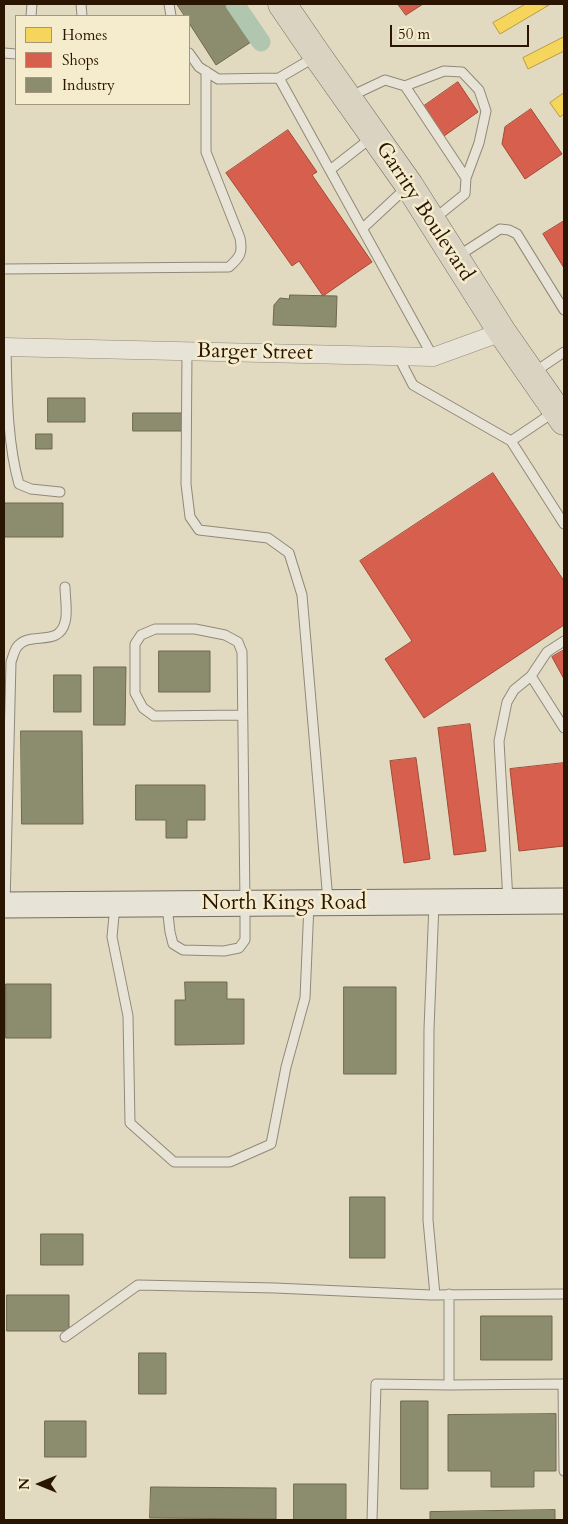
<!DOCTYPE html>
<html>
<head>
<meta charset="utf-8">
<style>
	body { margin:0 }
	#map { position:relative; width:568px; height:1524px; overflow:hidden; background:#e2dac0; font-family:Cardo,serif }
	canvas { display:block }
	.frame { position:absolute; inset:0; border:5px solid #291502; pointer-events:none }
	.legend { position:absolute; left:15px; top:15px; width:175px; height:90px; box-sizing:border-box; background:#f5eccd; border:1px solid #a3967c; margin:0; padding:6px 9px; list-style:none; font-size:15px; color:#291502 }
	.legend li { display:flex; align-items:center; gap:10px; height:25px }
	.legend b { width:25px; border:1px solid #a3967c }
	.north { position:absolute; left:15px; top:1459px; width:50px; height:50px; -webkit-text-stroke:4px #f5eccd; paint-order:stroke; rotate:270deg; font-size:14px; font-weight:700; line-height:20px; text-align:center; color:#291502 }
	.north::after { content:''; display:block; margin:auto; width:18px; height:22px; background:#291502; clip-path:polygon(50% 0,100% 100%,50% 72%,0 100%) }
	.scale { position:absolute; left:390px; top:25px; width:139px; height:22px; box-sizing:border-box; border:2px solid #291502; border-top:0; padding-left:6px; font-size:15px; line-height:18px; white-space:nowrap; color:#291502; -webkit-text-stroke:4px #f5eccd; paint-order:stroke }
</style>
</head>
<body>
<div id="map">
<canvas width="568" height="1524"></canvas>
<div class="frame"></div>
<ul class="legend">
<li><b style="height:14px;background:#f6d55c"></b>Homes</li>
<li><b style="height:14px;background:#d6604d"></b>Shops</li>
<li><b style="height:14px;background:#8c8c6e"></b>Industry</li>
</ul>
<div class="north">N</div>
<div class="scale">50 m</div>
</div>
<script>
const c = document.querySelector('canvas').getContext('2d');
c.lineJoin = 'round';
function fillPath(path, color) { c.fillStyle = color; c.fill(path, 'evenodd'); }
function stroke(path, color, width, dash) { c.strokeStyle = color; c.lineWidth = width; c.lineCap = dash ? 'butt' : 'round'; c.setLineDash(dash || []); c.stroke(path); }
function drawText(font, color, halo, rows, align = 'center') {
  c.font = font + ' Cardo,serif'; c.lineWidth = 5; c.setLineDash([]); c.textBaseline = 'middle'; c.strokeStyle = halo; c.fillStyle = color; for (const [text, x, y, turn = 0] of rows) {
    c.save(); c.translate(x, y); c.rotate((+turn || 0) * Math.PI / 180); c.textAlign = isNaN(turn) ? turn : align; if (halo) c.strokeText(text, 0, 0); c.fillText(text, 0, 0); c.restore();
  }
}
const homes = new Path2D(`
	M 526,4 L 549,5 L 500,34 L 493,23 Z
	M 564,37 L 564,51 L 528,69 L 523,58 Z
	M 564,93 L 564,114 L 560,117 L 550,103 Z`);
const shops = new Path2D(`
	M 398,4 L 423,4 L 406,15 Z
	M 458,82 L 478,112 L 444,136 L 424,106 Z
	M 531,109 L 562,154 L 525,179 L 502,144 L 505,127 Z
	M 288,130 L 317,172 L 312,175 L 372,262 L 323,296 L 299,261 L 292,266 L 226,173 Z
	M 564,221 L 564,268 L 543,234 Z
	M 493,473 L 564,581 L 564,625 L 424,718 L 385,659 L 412,641 L 360,561 Z
	M 564,650 L 564,679 L 552,657 Z
	M 470,724 L 486,851 L 454,855 L 438,728 Z
	M 416,758 L 430,859 L 404,863 L 390,761 Z
	M 564,763 L 564,846 L 519,851 L 510,769 Z`);
const industry = new Path2D(`
	M 177,4 L 227,4 L 251,42 L 216,65 L 189,23 L 189,16 L 185,16 Z
	M 290,295 L 337,296 L 336,327 L 273,325 L 274,305 L 280,298 L 289,299 Z
	M 48,398 L 85,398 L 85,422 L 48,422 Z
	M 133,413 L 183,413 L 183,431 L 133,431 Z
	M 36,434 L 52,434 L 52,449 L 36,449 Z
	M 4,503 L 63,503 L 63,537 L 4,537 Z
	M 159,651 L 210,651 L 210,692 L 159,692 Z
	M 94,667 L 126,667 L 125,725 L 94,725 Z
	M 54,675 L 81,675 L 81,712 L 54,712 Z
	M 21,731 L 82,731 L 83,824 L 22,824 Z
	M 136,785 L 205,785 L 205,820 L 187,820 L 187,838 L 166,838 L 166,820 L 136,820 Z
	M 185,982 L 227,982 L 227,999 L 244,999 L 244,1044 L 175,1045 L 175,1000 L 185,1000 Z
	M 6,984 L 51,984 L 51,1038 L 6,1038 Z
	M 344,987 L 396,987 L 396,1074 L 344,1074 Z
	M 350,1197 L 385,1197 L 385,1258 L 350,1258 Z
	M 41,1234 L 83,1234 L 83,1265 L 41,1265 Z
	M 7,1295 L 69,1295 L 69,1331 L 7,1331 Z
	M 481,1316 L 552,1316 L 552,1360 L 481,1360 Z
	M 139,1353 L 166,1353 L 166,1394 L 139,1394 Z
	M 401,1401 L 428,1401 L 428,1489 L 401,1489 Z
	M 556,1414 L 556,1471 L 534,1471 L 534,1487 L 491,1487 L 491,1471 L 448,1471 L 448,1415 Z
	M 45,1421 L 86,1421 L 86,1457 L 45,1457 Z
	M 294,1484 L 346,1484 L 346,1520 L 294,1520 Z
	M 151,1487 L 276,1488 L 276,1519 L 150,1518 Z
	M 555,1510 L 555,1520 L 430,1520 L 430,1512 Z`);
const canal = new Path2D(`
	M 235,4 L 261,42`);
const lane = new Path2D(`
	M 81,4 L 82,16
	M 169,4 L 171,16
	M 31,16 L 32,4
	M 4,53 L 16,54
	M 189,53 L 199,67 L 218,79 L 279,78
	M 315,57 L 279,78 L 433,357
	M 405,86 L 444,71 L 462,72 L 479,90 L 486,111 L 479,143 L 466,178
	M 351,96 L 385,80 L 405,86 L 466,178 L 465,194 L 434,219
	M 330,170 L 371,138
	M 363,228 L 406,188
	M 458,256 L 500,229 L 509,230 L 517,234 L 564,310
	M 4,269 L 229,267 C 240,257 243,253 240,238 L 206,152 L 206,71
	M 6,347 C 7,391 7,442 19,484 L 31,489 L 60,492
	M 187,351 L 186,484 L 190,517 L 199,530 L 268,538 L 289,553 L 302,595 L 328,901
	M 398,356 L 413,385 L 511,441 L 564,524
	M 533,373 L 564,352
	M 511,441 L 554,412
	M 531,676 L 564,728
	M 508,901 L 499,741 L 507,702 L 514,690 L 531,676 L 547,652 L 564,641
	M 434,903 L 429,1029 L 428,1220 L 435,1295
	M 5,905 L 11,662 C 13,657 14,651 17,647 C 29,630 59,648 65,622 C 68,613 65,596 65,587
	M 115,905 L 112,937 L 128,1016 L 130,1123 L 174,1162 L 230,1162 L 271,1144 L 286,1067 L 305,998 L 309,904
	M 167,906 L 170,932 L 173,944 L 183,950 L 224,951 L 239,948 L 245,940 L 245,904 L 242,652 L 238,642 L 225,635 L 195,629 L 155,629 L 141,635 L 135,644 L 135,693 L 143,708 L 154,716 L 242,715
	M 65,1337 L 138,1285 L 275,1288 L 431,1295 L 564,1294
	M 449,1385 L 563,1384 L 564,1471
	M 372,1520 L 376,1384 L 449,1385 L 449,1294`);
const street = new Path2D(`
	M 4,347 L 433,357 L 502,332`);
const secondary = new Path2D(`
	M 4,905 L 564,901`);
const primary = new Path2D(`
	M 282,4 L 317,55 L 409,185 L 502,332 L 564,421`);
const streetNames = [
	["Garrity Boulevard",424,212,57],
	["Barger Street",255,353,1],
	["North Kings Road",284,904]
];
fillPath(homes, '#f6d55c');
stroke(homes, '#b89b41', 1);
fillPath(shops, '#d6604d');
stroke(shops, '#a24a36', 1);
fillPath(industry, '#8c8c6e');
stroke(industry, '#6e684e', 1);
stroke(canal, '#b0c6af', 19);
stroke(lane, '#908978', 11);
stroke(street, '#908978', 19);
stroke(secondary, '#756e5f', 27);
stroke(primary, '#756e5f', 29);
stroke(lane, '#e7e3d6', 9);
stroke(street, '#e7e3d6', 18);
stroke(secondary, '#e7e3d6', 25);
stroke(primary, '#dbd3c1', 28);
drawText('21px', '#291502', '#f5eccd', streetNames);
</script>
</body>
</html>
